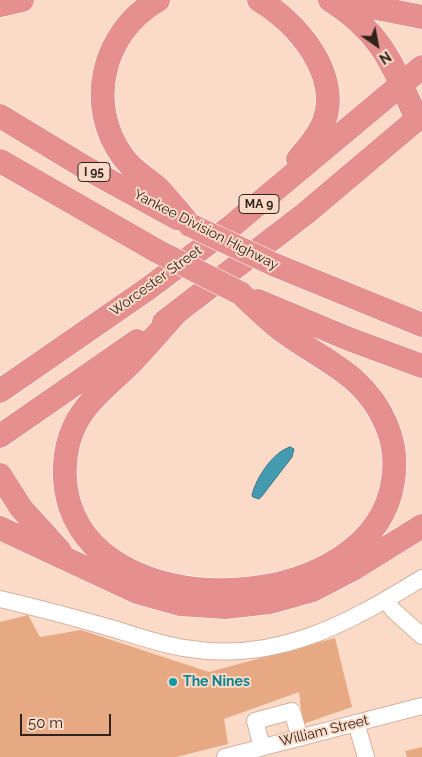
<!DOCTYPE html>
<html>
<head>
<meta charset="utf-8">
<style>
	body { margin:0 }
	#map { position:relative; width:422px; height:757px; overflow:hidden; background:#fbdac8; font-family:Raleway,sans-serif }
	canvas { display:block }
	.north { position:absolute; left:352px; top:20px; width:50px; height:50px; -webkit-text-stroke:4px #fbdac8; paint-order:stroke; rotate:147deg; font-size:14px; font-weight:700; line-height:20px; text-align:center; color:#2f231c }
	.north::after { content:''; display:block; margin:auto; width:18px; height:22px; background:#2f231c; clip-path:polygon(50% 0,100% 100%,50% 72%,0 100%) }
	.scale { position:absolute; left:20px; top:714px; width:91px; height:22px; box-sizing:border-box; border:2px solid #2f231c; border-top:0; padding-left:6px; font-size:15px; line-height:18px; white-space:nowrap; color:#2f231c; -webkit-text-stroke:4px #fbdac8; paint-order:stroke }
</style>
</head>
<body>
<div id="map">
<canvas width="422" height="757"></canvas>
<div class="north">N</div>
<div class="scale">50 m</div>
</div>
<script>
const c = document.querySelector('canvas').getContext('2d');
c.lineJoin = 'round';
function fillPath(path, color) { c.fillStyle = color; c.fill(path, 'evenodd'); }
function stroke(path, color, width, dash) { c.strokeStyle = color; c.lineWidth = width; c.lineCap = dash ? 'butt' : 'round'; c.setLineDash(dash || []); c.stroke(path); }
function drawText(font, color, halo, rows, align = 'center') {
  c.font = font + ' Raleway,sans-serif'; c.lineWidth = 4; c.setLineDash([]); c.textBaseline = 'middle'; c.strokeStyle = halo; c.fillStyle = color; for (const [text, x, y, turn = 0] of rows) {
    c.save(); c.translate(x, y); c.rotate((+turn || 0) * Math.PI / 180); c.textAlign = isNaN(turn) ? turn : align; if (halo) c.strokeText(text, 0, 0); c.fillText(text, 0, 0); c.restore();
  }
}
const water = new Path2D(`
	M 290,447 L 294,449 L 292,457 L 262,496 L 259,499 L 253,497 L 252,495 C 256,478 273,452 290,447 Z`);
const building = new Path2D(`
	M 28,615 L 40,637 L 81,630 L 209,672 L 335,638 L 352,707 L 303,724 L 299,692 L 224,719 L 228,744 L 176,757 L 0,757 L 0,622 Z
	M 422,747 L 422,757 L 407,757 L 405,751 Z`);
const minor = new Path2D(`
	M 0,599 C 39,608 76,618 114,629 C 137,636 160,644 184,648 C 276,664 347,624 422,578
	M 386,600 L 393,610 L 422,636
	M 356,723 L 366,757
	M 262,747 L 255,721 L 292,711 L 300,738
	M 225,757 L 422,706`);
const highway = new Path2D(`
	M 158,0 C 102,32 85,105 123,157 C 133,171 148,179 160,190 C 170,201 180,213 190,225
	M 259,0 C 297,22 343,76 323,124 C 317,137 308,148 298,159
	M 330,0 C 384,35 391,63 417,119
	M 336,0 L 422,17
	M 0,5 L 22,0
	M 0,116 L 86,168 L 177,218
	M 0,161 L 157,251
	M 275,265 L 422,325
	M 258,301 L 349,339 L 422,366
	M 176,313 C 161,330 146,347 131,363 C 111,383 86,401 74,427 C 63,451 62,481 70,506 C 111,630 374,613 393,481 C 396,462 394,442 386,424 C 364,372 320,360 280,329 C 266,318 253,305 240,293
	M 164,322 L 306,213 L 422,115
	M 0,391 L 146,290 L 233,225 L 422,67
	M 0,436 L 137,341
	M 0,475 L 21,508 L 60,551
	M 0,528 L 137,592 L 180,604 L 225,607 L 270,602 L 313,590 L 353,569 L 422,526`);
const highwayBridge = new Path2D(`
	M 190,225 L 275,265
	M 157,251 L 240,293`);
const markers = [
	[173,682,5,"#0f9aa8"]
];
const shields = [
	[94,172,32],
	[259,204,40]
];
const shieldNames = [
	["I 95",94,172],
	["MA 9",259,204]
];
const streetNames = [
	["Yankee Division Highway",206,230,27],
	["Worcester Street",156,281,-36],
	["William Street",324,731,-14]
];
const cultureNames = [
	["The Nines",183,682]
];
fillPath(water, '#439bb0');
stroke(water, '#3d7784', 1);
fillPath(building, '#e6a983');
stroke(minor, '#d2b3a0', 18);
stroke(highway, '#fff', 25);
stroke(minor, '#fff', 16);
stroke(highway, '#e58f8f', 24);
stroke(highwayBridge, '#fff', 25, []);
stroke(highwayBridge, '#e58f8f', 24);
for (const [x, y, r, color] of markers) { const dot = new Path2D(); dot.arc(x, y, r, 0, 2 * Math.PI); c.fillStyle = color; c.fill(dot); stroke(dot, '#fbdac8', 2); }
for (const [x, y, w] of shields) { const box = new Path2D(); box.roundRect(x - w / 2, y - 9.5, w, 19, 4); c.fillStyle = '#fbdac8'; c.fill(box); stroke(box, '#2f231c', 1); }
drawText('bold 12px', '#2f231c', null, shieldNames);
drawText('14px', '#2f231c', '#fbdac8', streetNames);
drawText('bold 14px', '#0d838f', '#fbdac8', cultureNames, 'left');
</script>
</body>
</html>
